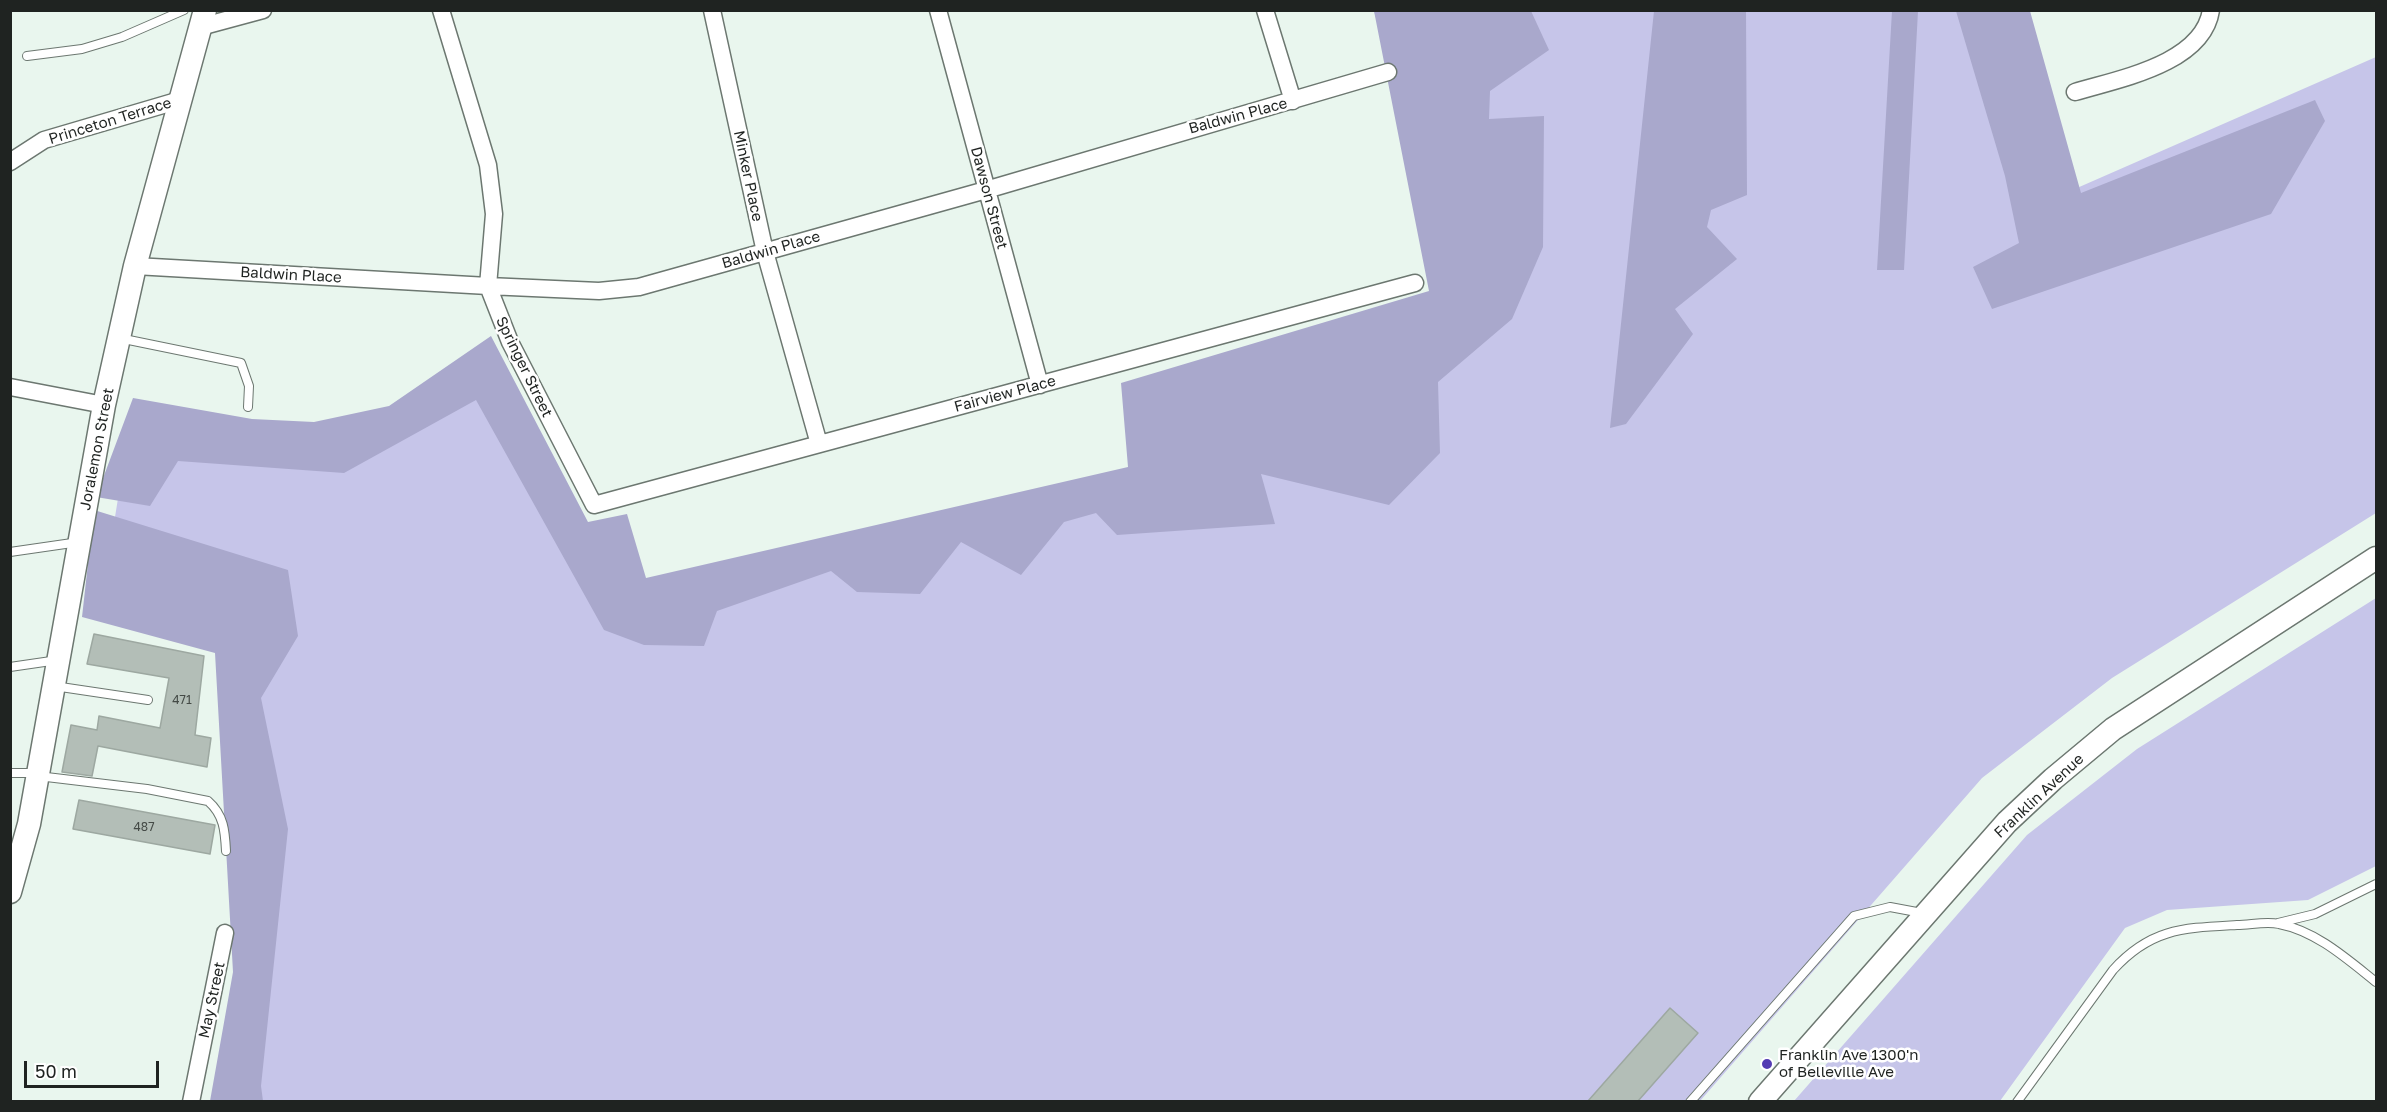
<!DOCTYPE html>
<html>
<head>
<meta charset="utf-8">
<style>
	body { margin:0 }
	#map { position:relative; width:2387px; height:1112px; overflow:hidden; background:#e9f6ee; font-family:"Golos Text",sans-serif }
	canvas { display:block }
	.frame { position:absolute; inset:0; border:12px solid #1f2321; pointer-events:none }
	.scale { position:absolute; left:24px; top:1061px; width:135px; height:27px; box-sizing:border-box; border:3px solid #1f2321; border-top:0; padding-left:8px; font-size:18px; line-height:21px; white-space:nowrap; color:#1f2321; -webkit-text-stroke:4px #fff; paint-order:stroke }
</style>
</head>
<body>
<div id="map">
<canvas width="2387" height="1112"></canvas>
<div class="frame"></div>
<div class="scale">50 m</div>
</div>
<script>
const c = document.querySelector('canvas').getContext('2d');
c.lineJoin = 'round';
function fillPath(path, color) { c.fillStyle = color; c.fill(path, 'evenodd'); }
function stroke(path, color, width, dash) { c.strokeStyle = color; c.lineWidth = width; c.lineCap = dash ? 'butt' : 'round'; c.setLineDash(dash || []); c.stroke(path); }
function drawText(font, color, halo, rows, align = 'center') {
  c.font = font + ' "Golos Text",sans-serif'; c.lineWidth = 5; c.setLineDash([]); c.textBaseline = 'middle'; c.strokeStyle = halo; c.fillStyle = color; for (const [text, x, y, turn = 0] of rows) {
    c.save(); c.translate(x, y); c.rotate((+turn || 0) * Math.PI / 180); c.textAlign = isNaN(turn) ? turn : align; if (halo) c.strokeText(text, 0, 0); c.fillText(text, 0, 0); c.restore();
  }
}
const green = new Path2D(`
	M 1374,11 L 2013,11 L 2061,195 L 2376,57 L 2376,513 L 2112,678 L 1982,778 L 1700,1101 L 254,1101 L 253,696 L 288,636 L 99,616 L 131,418 L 335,445 L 498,356 L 583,530 L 643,596 L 1163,469 L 1457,297 Z
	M 2376,598 L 2376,866 L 2308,900 L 2167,910 L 2125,928 L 2000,1101 L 1794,1101 L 2027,835 L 2137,749 Z`);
const forest = new Path2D(`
	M 1374,11 L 1531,11 L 1549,50 L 1490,91 L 1489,119 L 1544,116 L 1543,247 L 1512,319 L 1438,382 L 1440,453 L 1389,505 L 1261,474 L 1275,524 L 1117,535 L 1096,513 L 1064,522 L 1021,575 L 961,542 L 920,594 L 857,592 L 831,571 L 717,611 L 704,646 L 644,645 L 604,630 L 476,400 L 344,473 L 178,461 L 150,506 L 96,497 L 133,398 L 252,419 L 314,422 L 389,406 L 491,336 L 588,522 L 627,514 L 646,578 L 1128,467 L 1121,383 L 1429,291 Z
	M 1654,11 L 1746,11 L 1747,195 L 1711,210 L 1707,227 L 1737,259 L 1675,309 L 1693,334 L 1626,424 L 1610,428 Z
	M 1892,11 L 1918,11 L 1904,270 L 1877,270 Z
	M 1956,11 L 2030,11 L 2081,193 L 2315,100 L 2325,121 L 2271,214 L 1992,309 L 1973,267 L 2019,243 L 2005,176 Z
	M 94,510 L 288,570 L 298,636 L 261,698 L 288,829 L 261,1086 L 263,1101 L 210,1101 L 233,972 L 215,653 L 82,617 Z`);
const building = new Path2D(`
	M 94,634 L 204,656 L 195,735 L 211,738 L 207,767 L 98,746 L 92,776 L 62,772 L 71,725 L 97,730 L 99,716 L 160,728 L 169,678 L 87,664 Z
	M 79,800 L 215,825 L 210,854 L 73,829 Z
	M 1670,1008 L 1698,1033 L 1638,1101 L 1588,1101 Z`);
const lane = new Path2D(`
	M 27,56 L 82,49 L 122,37 L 184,10
	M 119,338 L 241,363 L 249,386 L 248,407
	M 10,552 L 79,542
	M 10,667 L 58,660
	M 54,686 L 148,700
	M 10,773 L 38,773
	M 38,776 L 147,789 L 208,801 C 224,815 225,831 226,851
	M 2278,923 L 2315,914 L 2376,884
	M 1690,1102 L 1854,916 L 1890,907 L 1922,913
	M 2017,1102 L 2113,970 C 2151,928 2184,928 2237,925 C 2250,925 2266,921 2279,924 C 2316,931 2347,959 2376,982`);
const street = new Path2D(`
	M 441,10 L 488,165 L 494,214 L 488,286 L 510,342 L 594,505 L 1415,283
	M 712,10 L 765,252 L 819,444
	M 938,10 L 1040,385
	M 1265,10 L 1293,101
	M 200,27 L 263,10
	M 2075,92 C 2118,79 2203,64 2211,10
	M 10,162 L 44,140 L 180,100
	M 135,266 L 488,286 L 599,291 L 639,287 L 986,190 L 1388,72
	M 10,387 L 104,405
	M 191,1102 L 225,933`);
const secondary = new Path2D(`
	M 10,892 L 29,824 L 104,405 L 135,266 L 205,10
	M 1760,1102 L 2007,822 L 2053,779 L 2113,729 L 2376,558`);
const markers = [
	[1767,1064,6,"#543bb3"]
];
const numberNames = [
	["471",182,700],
	["487",144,827]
];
const streetNames = [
	["Baldwin Place",1238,116,-15],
	["Princeton Terrace",110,121,-17],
	["Minker Place",748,176,78],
	["Dawson Street",989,198,75],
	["Baldwin Place",771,250,-16],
	["Baldwin Place",291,275,3],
	["Springer Street",524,367,64],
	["Fairview Place",1005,394,-15],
	["Joralemon Street",97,449,-79],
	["Franklin Avenue",2039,796,-43],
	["May Street",212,1000,-78]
];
const poiNames = [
	["Franklin Ave 1300'n",1779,1055],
	["of Belleville Ave",1779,1072]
];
fillPath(green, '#c6c5e9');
fillPath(forest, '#a9a8cc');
fillPath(building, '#b3beb7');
stroke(building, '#9da8a1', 1.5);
stroke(lane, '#6c7770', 10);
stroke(street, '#6c7770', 19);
stroke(secondary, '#6c7770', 25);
stroke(lane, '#fff', 8);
stroke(street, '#fff', 16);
stroke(secondary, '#fff', 22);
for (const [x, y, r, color] of markers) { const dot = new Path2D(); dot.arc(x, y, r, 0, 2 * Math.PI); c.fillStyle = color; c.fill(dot); stroke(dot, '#fff', 2); }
drawText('12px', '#444a46', null, numberNames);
drawText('15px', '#1f2321', '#fff', streetNames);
drawText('15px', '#1f2321', '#fff', poiNames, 'left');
</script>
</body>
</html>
